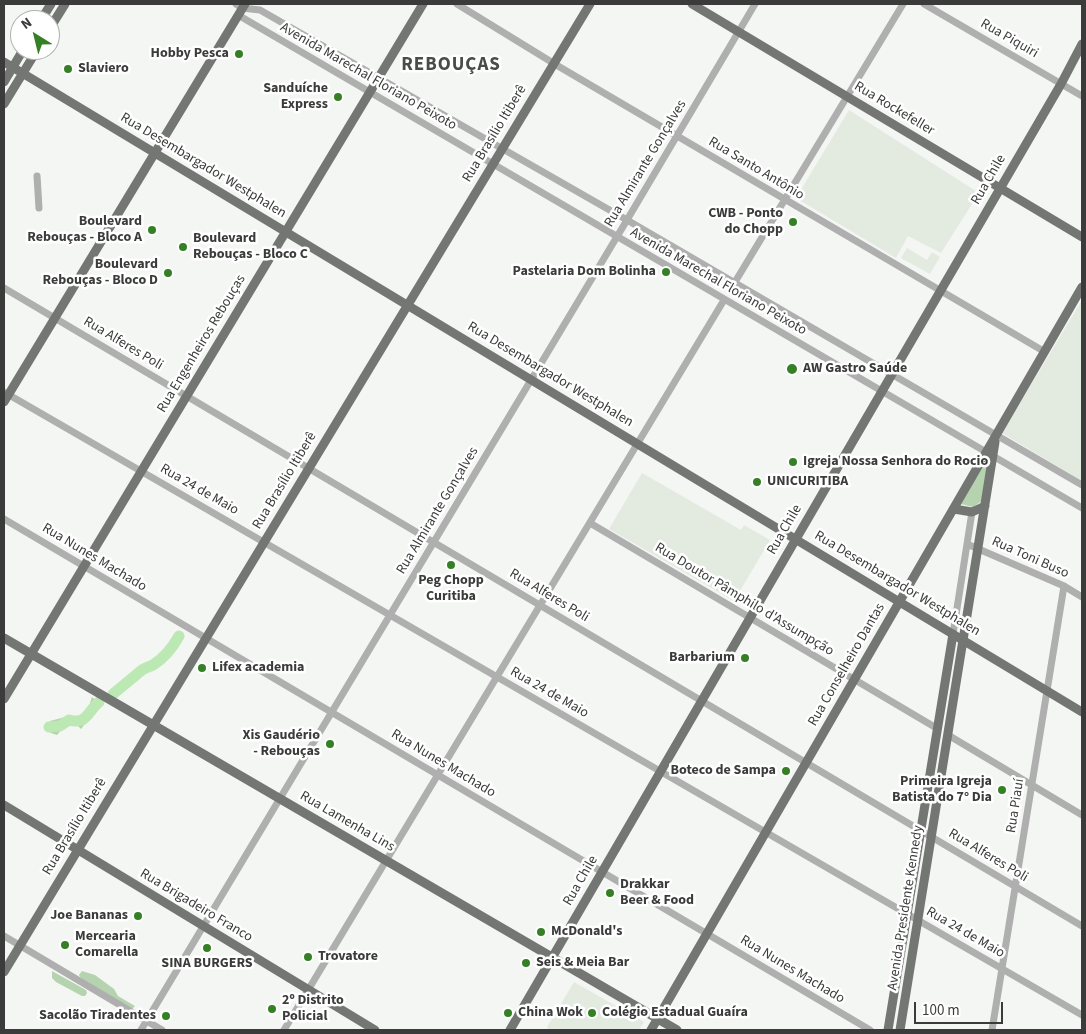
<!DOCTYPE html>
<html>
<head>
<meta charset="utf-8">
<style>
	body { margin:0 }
	#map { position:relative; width:1086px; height:1034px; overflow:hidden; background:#f3f6f2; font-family:"Source Sans 3",sans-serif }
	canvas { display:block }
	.frame { position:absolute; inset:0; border:5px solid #3a3b3a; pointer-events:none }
	.north { position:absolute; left:10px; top:10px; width:50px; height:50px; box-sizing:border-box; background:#fff; border:1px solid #b0b1b0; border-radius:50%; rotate:324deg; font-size:14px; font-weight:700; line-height:20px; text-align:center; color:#3a3b3a }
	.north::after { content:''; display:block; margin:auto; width:18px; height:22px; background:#357f25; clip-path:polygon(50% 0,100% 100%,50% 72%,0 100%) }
	.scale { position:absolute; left:914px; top:1002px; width:89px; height:22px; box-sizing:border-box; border:2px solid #3a3b3a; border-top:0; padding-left:6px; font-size:15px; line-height:18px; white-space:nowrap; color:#3a3b3a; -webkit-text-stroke:4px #fff; paint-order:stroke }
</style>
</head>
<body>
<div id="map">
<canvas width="1086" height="1034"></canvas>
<div class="frame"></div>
<div class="north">N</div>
<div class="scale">100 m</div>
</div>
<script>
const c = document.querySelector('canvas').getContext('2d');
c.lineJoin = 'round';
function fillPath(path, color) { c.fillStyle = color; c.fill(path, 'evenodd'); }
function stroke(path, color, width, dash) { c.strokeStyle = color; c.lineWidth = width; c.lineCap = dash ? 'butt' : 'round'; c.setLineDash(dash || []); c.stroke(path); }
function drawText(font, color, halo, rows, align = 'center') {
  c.font = font + ' "Source Sans 3",sans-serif'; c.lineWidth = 5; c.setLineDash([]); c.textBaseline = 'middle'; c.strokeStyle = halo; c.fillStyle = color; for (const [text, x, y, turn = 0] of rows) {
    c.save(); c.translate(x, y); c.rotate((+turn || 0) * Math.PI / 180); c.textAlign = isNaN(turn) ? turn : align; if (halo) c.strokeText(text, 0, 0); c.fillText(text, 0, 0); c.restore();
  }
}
const built = new Path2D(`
	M 849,110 L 979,193 L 941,253 L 908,236 L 896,258 L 796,198 Z
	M 907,248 L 927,260 L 932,252 L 940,257 L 930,274 L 901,258 Z
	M 1082,300 L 1082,481 L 1002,433 Z
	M 642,473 L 741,530 L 744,525 L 770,540 L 734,601 L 609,529 Z
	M 574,982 L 644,1022 L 639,1030 L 549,1030 L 547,1027 Z`);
const green = new Path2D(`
	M 986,459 L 989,461 L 982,501 L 973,507 L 961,504 Z
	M 92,697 L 100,704 L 81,729 L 77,725 L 65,726 L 57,735 L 51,733 L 46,730 L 50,721 L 69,716 L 78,719 L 91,707 L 90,703 Z
	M 52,971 L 86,990 L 87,993 L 85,996 L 82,996 L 56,982 L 52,978 Z
	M 82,971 L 95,975 L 114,989 L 118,996 L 135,1006 L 132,1009 L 81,978 L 79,975 Z`);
const river = new Path2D(`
	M 113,694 L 142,670 C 146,667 149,667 153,665 C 164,658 173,647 179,636
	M 49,727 L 60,726 L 69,720 C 87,725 87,712 99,702`);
const minor = new Path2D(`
	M 236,4 L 242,8 L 260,10 L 627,220 L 1082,485
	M 457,4 L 558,66 L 1045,352
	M 924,4 L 1082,96
	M 238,15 L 1082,508
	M 37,176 L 39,208
	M 735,282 L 903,4
	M 4,288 L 1082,926
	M 4,392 L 1082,1015
	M 4,519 L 870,1030
	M 590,523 L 938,729
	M 967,544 L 1064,586 L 1082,597
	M 953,634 L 972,512
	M 948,735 L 1082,815
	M 4,936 L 162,1030
	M 141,1030 L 627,220 L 755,4
	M 284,1030 L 724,300
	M 992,1030 L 1064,586`);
const major = new Path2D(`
	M 692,4 L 1082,237
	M 41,20 L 51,4
	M 50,28 L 65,4
	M 4,62 L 1082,712
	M 4,82 L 23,50
	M 4,104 L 37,50
	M 4,402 L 245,4
	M 954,509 L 972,512 L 985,506
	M 4,638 L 677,1030
	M 4,699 L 423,4
	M 4,805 L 375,1030
	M 4,972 L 590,4
	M 510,1030 L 1061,84 L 1082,44
	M 651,1030 L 1082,287
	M 888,1030 L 953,634
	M 900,1030 L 995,442`);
const markers = [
	[239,54,5,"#357f25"],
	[68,69,5,"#357f25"],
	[338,97,5,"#357f25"],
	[793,222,5,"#357f25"],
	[152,230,5,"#357f25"],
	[183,247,5,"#357f25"],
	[666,272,5,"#357f25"],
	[168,273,5,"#357f25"],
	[792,369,6,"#357f25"],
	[793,462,5,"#357f25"],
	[757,482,5,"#357f25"],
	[451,565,5,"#357f25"],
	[745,658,5,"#357f25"],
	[202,668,5,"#357f25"],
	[330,744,5,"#357f25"],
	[786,771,5,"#357f25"],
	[1002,790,5,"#357f25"],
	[610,893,5,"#357f25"],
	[138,916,5,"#357f25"],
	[541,932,5,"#357f25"],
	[65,945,5,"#357f25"],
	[207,948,5,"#357f25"],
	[308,957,5,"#357f25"],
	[526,963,5,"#357f25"],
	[272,1009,5,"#357f25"],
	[508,1013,5,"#357f25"],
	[592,1013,5,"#357f25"],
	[166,1016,5,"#357f25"]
];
const streetNames = [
	["Rua Piquiri",1009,39,30],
	["Avenida Marechal Floriano Peixoto",368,77,30],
	["Rua Rockefeller",894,109,31],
	["Rua Brasílio Itiberê",495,134,-59],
	["Rua Almirante Gonçalves",646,164,-59],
	["Rua Desembargador Westphalen",203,166,31],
	["Rua Santo Antônio",756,169,31],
	["Rua Chile",989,180,-60],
	["Avenida Marechal Floriano Peixoto",718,282,30],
	["Rua Alferes Poli",123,344,31],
	["Rua Engenheiros Rebouças",202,344,-59],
	["Rua Desembargador Westphalen",550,375,31],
	["Rua Brasílio Itiberê",285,481,-59],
	["Rua 24 de Maio",199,490,30],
	["Rua Almirante Gonçalves",438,511,-59],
	["Rua Chile",785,530,-60],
	["Rua Nunes Machado",94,558,31],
	["Rua Toni Buso",1030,558,24],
	["Rua Desembargador Westphalen",897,584,31],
	["Rua Alferes Poli",549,596,31],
	["Rua Doutor Pâmphilo d'Assumpção",744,600,31],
	["Rua Conselheiro Dantas",847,665,-60],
	["Rua 24 de Maio",549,693,30],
	["Rua Nunes Machado",443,764,31],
	["Rua Piauí",1016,806,-81],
	["Rua Lamenha Lins",347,822,30],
	["Rua Brasílio Itiberê",75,827,-59],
	["Rua Alferes Poli",988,856,31],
	["Rua Chile",581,881,-60],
	["Rua Brigadeiro Franco",196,906,31],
	["Avenida Presidente Kennedy",906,908,-81],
	["Rua 24 de Maio",965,933,30],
	["Rua Nunes Machado",792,970,31]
];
const poiNames = [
	["Hobby Pesca",229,54,"right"],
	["Slaviero",78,69],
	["Sanduíche",328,89,"right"],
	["Express",328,105,"right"],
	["CWB - Ponto",783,214,"right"],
	["do Chopp",783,230,"right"],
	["Boulevard",142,222,"right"],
	["Rebouças - Bloco A",142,238,"right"],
	["Boulevard",193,239],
	["Rebouças - Bloco C",193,255],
	["Boulevard",158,265,"right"],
	["Rebouças - Bloco D",158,281,"right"],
	["Pastelaria Dom Bolinha",656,272,"right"],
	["AW Gastro Saúde",803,369],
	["Igreja Nossa Senhora do Rocio",803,462],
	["UNICURITIBA",767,482],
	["Peg Chopp",451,581,"center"],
	["Curitiba",451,597,"center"],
	["Barbarium",735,658,"right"],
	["Lifex academia",212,668],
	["Xis Gaudério",320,736,"right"],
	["- Rebouças",320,752,"right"],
	["Boteco de Sampa",776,771,"right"],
	["Primeira Igreja",992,782,"right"],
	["Batista do 7° Dia",992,798,"right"],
	["Drakkar",620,885],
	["Beer & Food",620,901],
	["Joe Bananas",128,916,"right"],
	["McDonald's",551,932],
	["Mercearia",75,937],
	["Comarella",75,953],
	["Trovatore",318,957],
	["Seis & Meia Bar",536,963],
	["SINA BURGERS",207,964,"center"],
	["2º Distrito",282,1001],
	["Policial",282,1017],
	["China Wok",518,1013],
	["Colégio Estadual Guaíra",602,1013],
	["Sacolão Tiradentes",156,1016,"right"]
];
const districtNames = [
	["REBOUÇAS",451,66]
];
fillPath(built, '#e3ebe1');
fillPath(green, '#b5d3af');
stroke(river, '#bce8b3', 11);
stroke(minor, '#aeafae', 7);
stroke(major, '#737673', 9);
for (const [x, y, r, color] of markers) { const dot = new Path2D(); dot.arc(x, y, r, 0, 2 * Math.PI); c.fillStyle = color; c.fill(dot); stroke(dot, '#fff', 2); }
drawText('14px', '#3a3b3a', '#fff', streetNames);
drawText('bold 14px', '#3a3b3a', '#fff', poiNames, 'left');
c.letterSpacing = '1px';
drawText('bold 19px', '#4a4c49', '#fff', districtNames);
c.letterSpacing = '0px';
</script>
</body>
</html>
